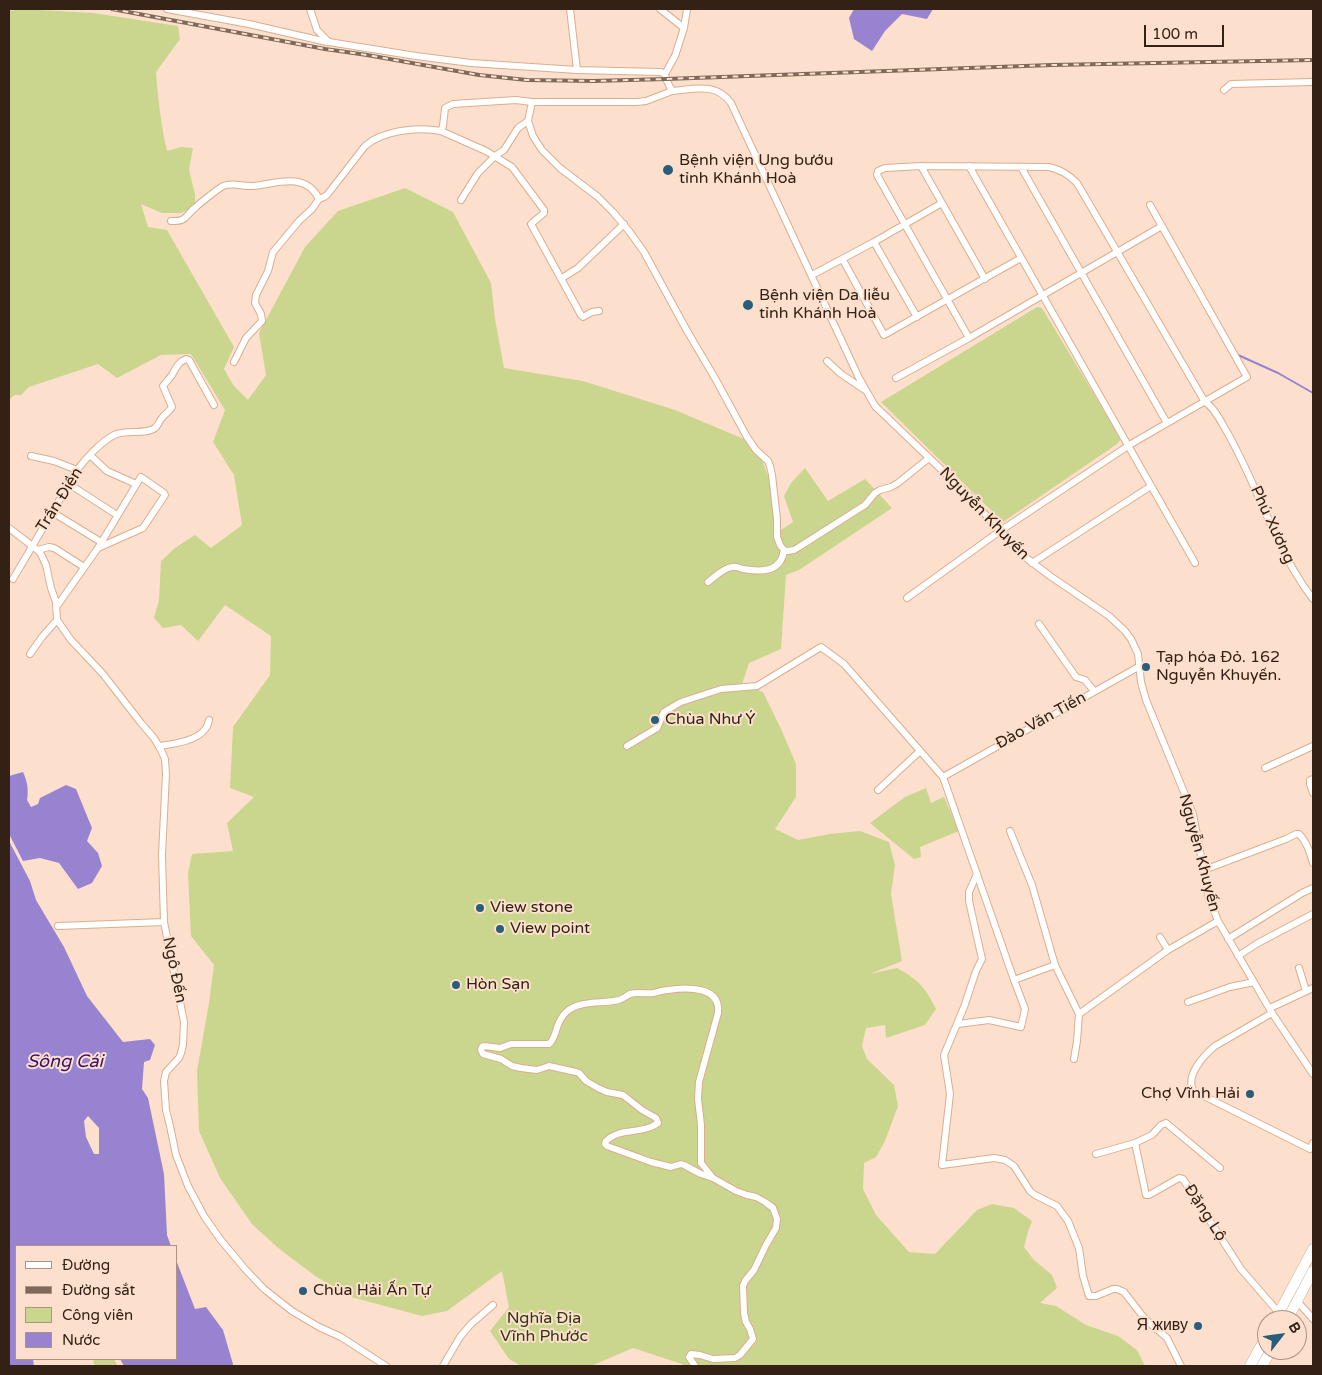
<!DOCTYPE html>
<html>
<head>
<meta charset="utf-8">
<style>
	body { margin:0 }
	#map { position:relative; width:1322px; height:1375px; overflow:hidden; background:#fce0cd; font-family:"Varela Round",sans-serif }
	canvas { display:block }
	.frame { position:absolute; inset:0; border:10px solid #322114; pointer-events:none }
	.legend { position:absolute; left:15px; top:1245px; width:162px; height:115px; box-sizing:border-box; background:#fce0cd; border:1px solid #ab9483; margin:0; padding:6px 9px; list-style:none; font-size:15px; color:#322114 }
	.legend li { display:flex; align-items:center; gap:10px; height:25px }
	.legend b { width:25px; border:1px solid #ab9483 }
	.north { position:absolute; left:1257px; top:1310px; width:50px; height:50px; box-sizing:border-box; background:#fce0cd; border:1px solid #ab9483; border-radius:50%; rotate:60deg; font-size:14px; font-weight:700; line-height:20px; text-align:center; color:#322114 }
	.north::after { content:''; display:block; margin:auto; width:18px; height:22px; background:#2a5d7a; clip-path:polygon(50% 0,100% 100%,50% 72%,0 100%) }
	.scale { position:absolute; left:1144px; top:25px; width:80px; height:22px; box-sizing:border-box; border:2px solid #322114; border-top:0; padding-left:6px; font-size:15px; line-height:18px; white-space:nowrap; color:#322114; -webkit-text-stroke:4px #fce0cd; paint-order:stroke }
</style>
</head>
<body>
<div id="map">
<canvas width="1322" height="1375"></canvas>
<div class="frame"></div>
<ul class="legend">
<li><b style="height:6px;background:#fff"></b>Đường</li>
<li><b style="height:6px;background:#7f6a5a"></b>Đường sắt</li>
<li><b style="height:14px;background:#cad68d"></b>Công viên</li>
<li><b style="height:14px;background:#9883d0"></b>Nước</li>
</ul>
<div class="north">B</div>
<div class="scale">100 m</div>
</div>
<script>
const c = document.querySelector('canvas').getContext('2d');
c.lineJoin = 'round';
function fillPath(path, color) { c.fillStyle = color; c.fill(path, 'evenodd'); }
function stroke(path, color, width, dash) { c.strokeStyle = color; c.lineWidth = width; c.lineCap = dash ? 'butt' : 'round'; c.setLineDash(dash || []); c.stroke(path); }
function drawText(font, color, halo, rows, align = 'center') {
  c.font = font + ' "Varela Round",sans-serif'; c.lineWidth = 4; c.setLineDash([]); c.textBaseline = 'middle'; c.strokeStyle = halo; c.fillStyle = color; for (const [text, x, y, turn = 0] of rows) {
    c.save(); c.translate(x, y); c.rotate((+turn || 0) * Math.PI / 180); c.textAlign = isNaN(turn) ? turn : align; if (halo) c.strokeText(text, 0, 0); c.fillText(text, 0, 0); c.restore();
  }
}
const green = new Path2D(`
	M 22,9 L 93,13 L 178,26 L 180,39 L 156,72 C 158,99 161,125 167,151 L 181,147 L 193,148 L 189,170 L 195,194 L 195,207 L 181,213 L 162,213 L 141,204 L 148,227 L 167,230 L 234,347 L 224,369 L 234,386 L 248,400 L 266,375 L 259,333 L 305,247 L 338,211 L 405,188 L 453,212 L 491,283 L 495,319 L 504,368 L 583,381 L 675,410 L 751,442 L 757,447 L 778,502 L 781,530 L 793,522 L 784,496 L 791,483 L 805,468 L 828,501 L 865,479 L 892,508 L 799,570 L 786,575 L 781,649 L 749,663 L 742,684 L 763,692 L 782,731 L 796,764 L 796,797 L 775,829 L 798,840 L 830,834 L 860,831 L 889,842 L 895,865 L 891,894 L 902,961 L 870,974 L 897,968 C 919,980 925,987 936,1009 L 925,1025 L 886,1038 L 885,1025 L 866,1028 L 862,1046 L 867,1059 L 894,1085 L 898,1106 L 885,1141 L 876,1157 L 864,1163 L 863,1189 L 876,1215 L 909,1252 L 935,1254 L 977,1210 L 992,1204 L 1014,1208 L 1032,1221 L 1028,1232 L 1024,1247 L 1034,1260 L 1052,1275 L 1057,1288 L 1040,1303 L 1056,1306 L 1086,1325 L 1118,1336 L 1137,1350 L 1145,1366 L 683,1366 L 682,1364 L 633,1348 L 591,1366 L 521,1366 L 509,1359 L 490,1331 L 509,1307 L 502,1271 L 447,1311 L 422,1316 L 351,1297 L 315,1276 L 277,1247 L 252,1224 L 220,1178 L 199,1131 L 197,1071 L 209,1003 L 214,965 L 191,936 L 188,873 L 192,854 L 233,851 L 227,823 L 254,797 L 230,788 L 233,727 L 270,675 L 271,636 L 225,605 L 198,641 L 181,625 L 163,628 L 154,618 L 159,600 L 161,561 L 175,548 L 195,535 L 211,548 L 242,525 L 234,475 L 213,442 L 225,410 L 191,354 L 161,355 L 117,378 L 98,364 L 29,387 L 21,395 L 15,395 L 9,399 L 9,11 Z
	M 1037,307 L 1042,308 L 1121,439 L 1117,444 L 1003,522 L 881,402 Z
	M 926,788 L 931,803 L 944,797 L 959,831 L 920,847 L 921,857 L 914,859 L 870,823 L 905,797 Z
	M 97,1359 L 114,1359 L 117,1365 L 114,1366 L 95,1366 L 93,1361 Z`);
const water = new Path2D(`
	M 854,9 L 933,9 L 927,19 L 902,14 L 885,31 L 872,51 L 854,39 L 849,18 Z
	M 23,772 C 27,781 29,789 27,800 L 31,807 L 38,804 L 40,798 L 66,785 L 76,789 L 92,828 L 87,841 L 98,853 L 102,866 L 92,883 L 78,889 L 59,863 L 40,858 L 23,861 L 9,834 L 9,776 Z
	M 9,841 L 30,881 L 36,900 L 64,947 L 87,996 L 123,1042 L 150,1039 L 155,1045 L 150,1060 L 144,1062 L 142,1089 L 148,1098 L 164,1174 L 167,1235 L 171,1246 L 16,1246 L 16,1359 L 33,1359 L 34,1366 L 9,1366 ZM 88,1116 L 99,1128 L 99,1154 L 94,1154 L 86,1137 L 84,1121 Z
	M 176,1260 L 195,1309 L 206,1307 L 223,1330 L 233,1364 L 233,1366 L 124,1366 L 120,1359 L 176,1359 Z`);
const stream = new Path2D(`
	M 1238,355 L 1278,373 L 1313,393`);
const street = new Path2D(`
	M 167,9 L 249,24 L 327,42
	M 310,9 L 317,30 L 329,42 L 416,56 L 471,63 L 577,70 L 661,72 L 665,74
	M 570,9 L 577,70
	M 660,9 L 684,28
	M 687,9 L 684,28 L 675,56 L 665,74 L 666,79 L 672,91 C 695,89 716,82 731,103 L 859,378 L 875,406 L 970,497 L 1016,549 L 1025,557 L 1050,576 L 1109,616 L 1125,631 L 1131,639 L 1138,654 L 1141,682 L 1146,700 L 1193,814 L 1209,898 L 1218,921 L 1272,1013 L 1313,1074
	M 1224,90 L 1231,84 L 1313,82
	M 672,91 L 646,101 L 637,102 L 532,102 L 528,121 L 533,136 L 542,150 L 560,168 L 598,197 L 613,212 L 629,231 L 644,252 L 686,329 L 716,380 L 747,437 L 756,450 L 768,461 L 770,466 L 772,475 L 777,519 L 777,537 L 780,545 L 784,550 L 787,551 L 794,550 L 799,547 L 865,505 L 875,493 L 880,490 L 891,487 L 898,483 L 929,458
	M 441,131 L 486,151 L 512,167 L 544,210 L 544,213 L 531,224 L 581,315 L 583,317 L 592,312 L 599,311
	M 921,166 L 985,279
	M 969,166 L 1195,563
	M 1021,167 L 1167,423
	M 461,200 L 478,173 L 495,156 L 504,150 L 518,128 L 528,121
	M 171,221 C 188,222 185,215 196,207 C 201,202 218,189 223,186 C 234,182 243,187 253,186 C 277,184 305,171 319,199 L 324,197 L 327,195 L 365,146 C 383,130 417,127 441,131 L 443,126 L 445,108 L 453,104 L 516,100 L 532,102
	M 874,242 L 917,317
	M 843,260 L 884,335 L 1021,258
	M 812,275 L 874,242 L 942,203
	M 562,278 L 578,268 L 624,224
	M 969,338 L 877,175 L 878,171 L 885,168 L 921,166 L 1049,167 C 1061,170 1068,174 1077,183 L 1205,402 C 1215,408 1221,422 1227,432 C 1247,467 1261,504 1278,540 C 1289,562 1298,580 1313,599
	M 827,361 L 841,374 L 865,390
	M 234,362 L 246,338 L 262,321 L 261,314 L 255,303 L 256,295 L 268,271 L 273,252 L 299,221 L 312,209 L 319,199
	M 896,378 L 969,338 L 1162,226
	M 90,455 L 107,471 L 136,484
	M 31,456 L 54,461 L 77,470
	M 69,484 L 117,515
	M 52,512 L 101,542
	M 9,528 L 35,548 L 41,554 L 46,565 L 51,588 L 56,602 L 57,620 L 71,640 L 103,674 L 141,723 L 154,738 L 161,750 L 165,759 L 166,774 L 162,855 L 164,922 L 184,1022 L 183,1045 L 181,1053 L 179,1058 L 166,1072 L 164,1081 L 166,1110 L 170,1126 L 176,1155 L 188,1186 L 204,1216 L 220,1239 L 245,1269 L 264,1289 L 292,1311 L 319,1327 L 341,1337 L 386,1366
	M 38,550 L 49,547 L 54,548 L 84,567
	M 1032,563 L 1151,486
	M 13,579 L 77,470 C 86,458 101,442 114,435 C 125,429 146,435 155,428 C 158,426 159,421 162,418 C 165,414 169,412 172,407 L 163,386 C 166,382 169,379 172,375 C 176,368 178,362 186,359 L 189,360 L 214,405
	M 708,582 C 715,577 723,568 732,567 C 736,566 739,568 743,569 C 761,572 781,573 784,550
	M 907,598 L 1000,531 L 1131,444 L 1247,377 L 1150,205
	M 57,606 L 98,548 L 139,480 L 141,477 L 164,493 L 165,495 L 143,528 L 98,548
	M 1039,624 L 1076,677 L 1085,680 L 1094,691
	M 30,654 L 42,637 L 57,620
	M 159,746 C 173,744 198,741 206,728 C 208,726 208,723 209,720
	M 627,746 L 657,728 L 664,712 L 681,702 L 721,689 L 757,686 L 821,647 L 844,664 L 943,777 L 1014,980 L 1055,965 L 1079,1014 L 1168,950 L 1218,921
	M 1265,768 L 1313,746
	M 943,777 L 1140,666
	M 1313,779 L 1310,780 L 1310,784 L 1313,793
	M 878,790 L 920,751
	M 1010,831 L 1032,885 L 1055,965
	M 1204,870 L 1286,839 L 1296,834 L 1299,834 C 1307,842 1310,853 1313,863
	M 977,874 L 969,892 L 969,901 L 982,959 L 976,971 L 964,1007 L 944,1055 L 950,1094 L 942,1165 L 994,1158 L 1005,1160 L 1014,1166 L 1030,1191 L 1035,1195 L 1057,1206 L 1068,1221 L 1079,1248 L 1083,1276 L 1089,1296 L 1096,1296 L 1113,1289 L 1117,1289 L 1124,1292 L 1145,1319 L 1167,1338 L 1181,1366
	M 58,926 L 164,922
	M 1160,937 L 1168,950
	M 1228,939 L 1302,893 L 1313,888
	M 1238,956 L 1258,943 L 1313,914
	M 1299,968 L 1306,991
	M 1188,1002 L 1230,987 L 1254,982
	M 1270,1008 L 1313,988
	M 1272,1013 L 1215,1046 C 1204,1055 1184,1077 1194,1091 L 1310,1149 L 1313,1143
	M 958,1024 L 989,1020 L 1021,1027 L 1025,1009 L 1014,980
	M 1074,1059 L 1077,1041 L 1079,1014
	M 1096,1154 L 1135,1143
	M 1220,1168 L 1166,1123 L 1161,1125 L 1152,1135 L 1135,1143 L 1146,1195 L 1149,1195 L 1179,1178 L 1183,1179 L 1241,1269 L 1279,1313
	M 1297,1301 L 1313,1319
	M 443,1366 L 460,1337 L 471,1324 L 493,1305
	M 695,1366 L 689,1357 L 691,1354 L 700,1355 L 713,1359 L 735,1358 L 740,1355 L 753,1339 L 750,1329 L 746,1322 L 744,1313 L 743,1286 L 745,1281 L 754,1270 L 766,1245 L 776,1228 L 777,1219 L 773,1208 L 765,1202 L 756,1197 L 747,1195 L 736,1191 L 713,1178 L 701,1174 L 684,1165 L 681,1164 L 671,1167 L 651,1162 L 607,1146 L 605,1144 L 606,1141 C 620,1127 642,1135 658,1123 L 656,1118 L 642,1110 L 623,1095 L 607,1092 L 598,1088 L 586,1081 L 579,1073 L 576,1072 L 549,1066 L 537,1070 L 521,1068 L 512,1066 L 501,1059 L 483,1054 L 481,1050 L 482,1047 L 484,1046 L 500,1048 L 511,1044 L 549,1044 C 558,1038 554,1016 574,1007 C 589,1000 604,1004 619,1000 C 623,999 626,996 630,994 C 637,992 645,994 653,993 C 658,992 663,990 668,990 C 687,987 721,986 718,1013 L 699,1082 L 698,1099 L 701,1125 L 701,1163 L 713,1178`);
const primary = new Path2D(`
	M 1275,1320 L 1313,1249
	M 1287,1320 L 1313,1271
	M 1250,1366 L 1267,1335
	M 1262,1366 L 1271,1350`);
const rail = new Path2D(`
	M 112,9 L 325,49 L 367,55 L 479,75 L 527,80 L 593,81 L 666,79 L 1052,65 L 1313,60`);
const markers = [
	[668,170,6,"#2a5d7a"],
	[748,305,6,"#2a5d7a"],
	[1146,667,5,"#2a5d7a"],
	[655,720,5,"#2a5d7a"],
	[480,908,5,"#2a5d7a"],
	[500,929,5,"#2a5d7a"],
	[456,985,5,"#2a5d7a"],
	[1250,1094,5,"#2a5d7a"],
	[303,1291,5,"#2a5d7a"],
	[1198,1326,5,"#2a5d7a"]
];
const poiNames = [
	["Bệnh viện Ung bướu",679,161],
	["tỉnh Khánh Hoà",679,179],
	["Bệnh viện Da liễu",759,296],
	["tỉnh Khánh Hoà",759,314],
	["Tạp hóa Đỏ. 162",1156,658],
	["Nguyễn Khuyến.",1156,676],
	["Chùa Như Ý",665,720],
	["View stone",490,908],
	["View point",510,929],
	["Hòn Sạn",466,985],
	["Chợ Vĩnh Hải",1240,1094,"right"],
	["Chùa Hải Ấn Tự",313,1291],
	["Я живу",1188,1326,"right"]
];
const streetNames = [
	["Trần Điền",60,500,-58],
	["Nguyễn Khuyến",984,514,46],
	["Phú Xương",1272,525,65],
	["Đào Văn Tiến",1041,721,-29],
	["Nguyễn Khuyến",1199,853,75],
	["Ngô Đến",174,970,78],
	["Đặng Lộ",1205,1213,57]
];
const parkNames = [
	["Nghĩa Địa",544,1319],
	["Vĩnh Phước",544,1337]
];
const waterNames = [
	["Sông Cái",65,1062]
];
fillPath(green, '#cad68d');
fillPath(water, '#9883d0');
stroke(stream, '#9883d0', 2);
stroke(street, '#dbad8f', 8);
stroke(primary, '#dbad8f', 11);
stroke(street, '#fff', 6);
stroke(primary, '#fff', 10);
stroke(rail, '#7f6a5a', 4);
stroke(rail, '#fce0cd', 2, [5.5]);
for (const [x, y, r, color] of markers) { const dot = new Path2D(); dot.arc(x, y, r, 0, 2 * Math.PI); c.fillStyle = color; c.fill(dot); stroke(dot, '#fce0cd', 2); }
drawText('16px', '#322114', '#fce0cd', poiNames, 'left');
drawText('16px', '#322114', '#fce0cd', streetNames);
drawText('16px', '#323711', '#fce0cd', parkNames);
drawText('italic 18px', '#38116d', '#fce0cd', waterNames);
</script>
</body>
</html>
